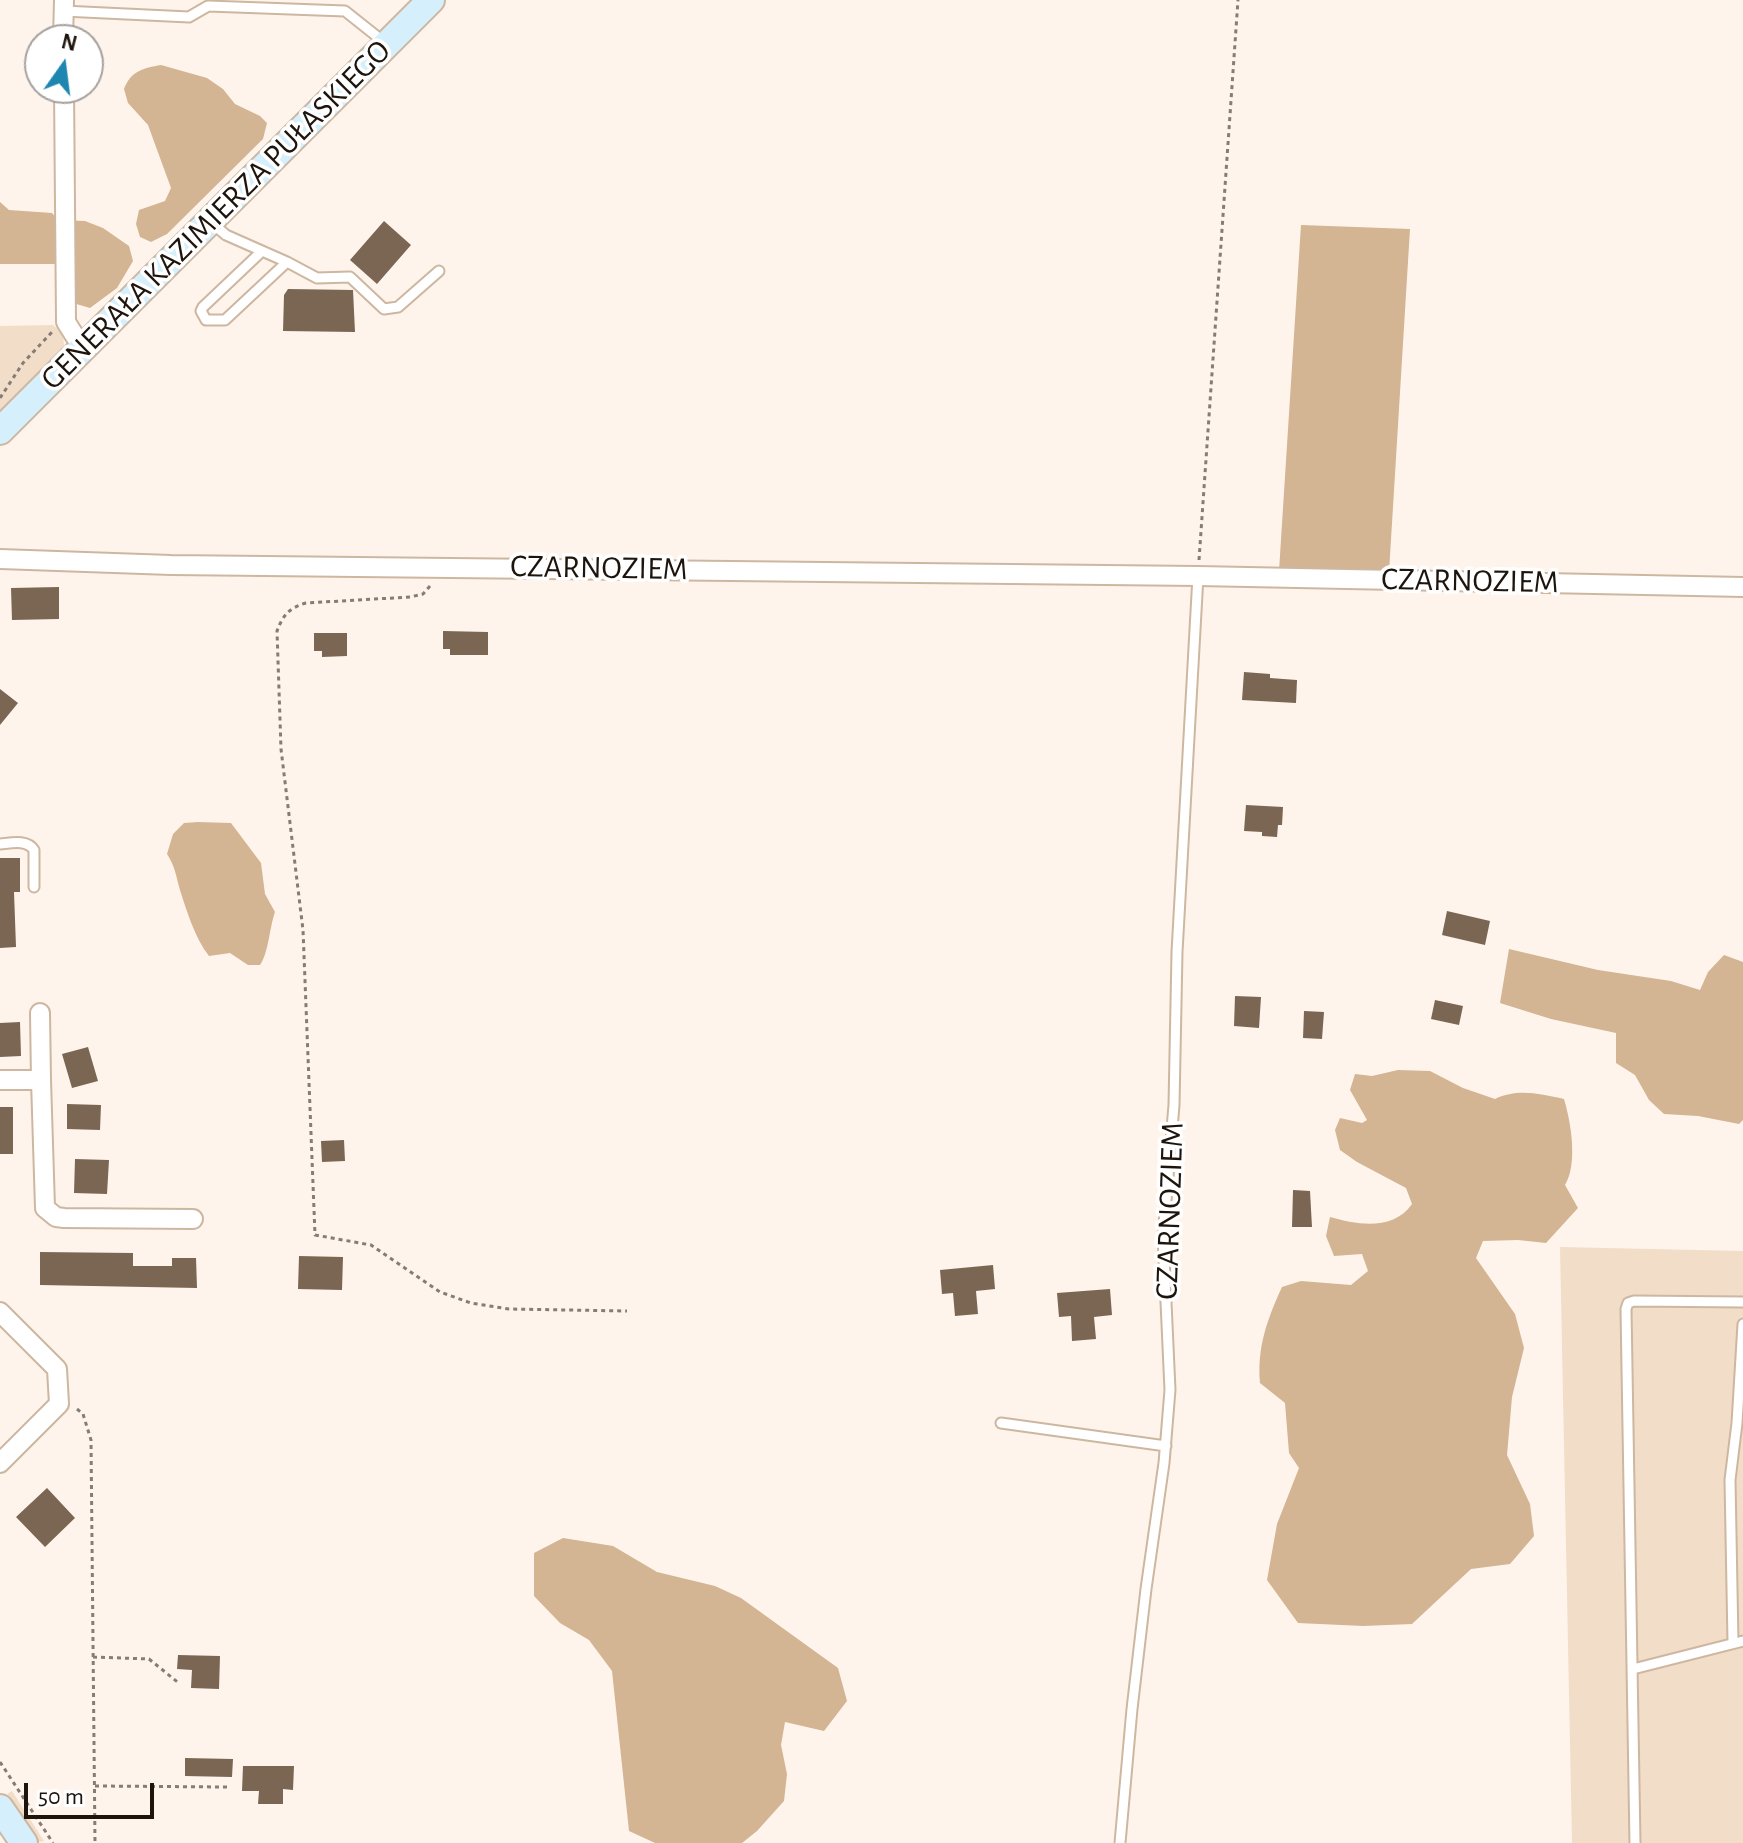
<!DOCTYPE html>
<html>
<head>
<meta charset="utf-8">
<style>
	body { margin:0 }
	#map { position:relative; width:1743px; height:1843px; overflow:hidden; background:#fef4eb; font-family:"Alegreya Sans",sans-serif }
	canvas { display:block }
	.north { position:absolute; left:24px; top:24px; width:80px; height:80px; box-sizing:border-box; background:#fff; border:2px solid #a5a19e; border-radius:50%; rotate:14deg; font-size:22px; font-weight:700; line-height:32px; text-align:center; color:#1d150d }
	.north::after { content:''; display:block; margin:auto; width:28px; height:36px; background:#1f86af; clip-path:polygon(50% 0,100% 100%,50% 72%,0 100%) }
	.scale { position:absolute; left:24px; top:1783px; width:130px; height:36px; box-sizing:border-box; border:4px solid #1d150d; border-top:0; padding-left:10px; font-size:24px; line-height:28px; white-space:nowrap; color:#1d150d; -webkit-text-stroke:6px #fff; paint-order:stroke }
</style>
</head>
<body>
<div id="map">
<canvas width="1743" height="1843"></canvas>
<div class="north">N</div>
<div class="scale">50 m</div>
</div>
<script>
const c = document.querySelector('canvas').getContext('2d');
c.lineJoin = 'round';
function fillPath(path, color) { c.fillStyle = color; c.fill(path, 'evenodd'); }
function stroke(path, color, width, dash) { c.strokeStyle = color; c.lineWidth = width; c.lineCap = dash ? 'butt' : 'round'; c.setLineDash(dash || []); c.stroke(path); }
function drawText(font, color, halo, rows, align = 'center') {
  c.font = font + ' "Alegreya Sans",sans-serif'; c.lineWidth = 7; c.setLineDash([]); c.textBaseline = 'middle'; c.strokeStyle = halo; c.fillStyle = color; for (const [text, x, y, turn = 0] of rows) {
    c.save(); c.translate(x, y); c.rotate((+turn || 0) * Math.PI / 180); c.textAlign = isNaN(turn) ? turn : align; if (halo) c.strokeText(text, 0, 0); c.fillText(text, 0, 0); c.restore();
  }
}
const green = new Path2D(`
	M 53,325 L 63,333 L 64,346 L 0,411 L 0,326 Z
	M 1560,1247 L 1743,1251 L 1743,1843 L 1572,1843 Z
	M 12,1791 L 44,1841 L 34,1843 L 7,1794 Z`);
const forest = new Path2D(`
	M 161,65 L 207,78 L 223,89 L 235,104 L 260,116 L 267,123 L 263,139 L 167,234 L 151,242 L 140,237 L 136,224 L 139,210 L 165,201 L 171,188 L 148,125 L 128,103 L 124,89 C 131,71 143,68 161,65 Z
	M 0,202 L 9,210 L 52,213 L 58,220 L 85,221 L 103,228 L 129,246 L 133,261 L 117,288 L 90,308 L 73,303 L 59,264 L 0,264 Z
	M 1301,225 L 1410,229 L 1389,572 L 1279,571 Z
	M 198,822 L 231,823 L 261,863 L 265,894 L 275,912 C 269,929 269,952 260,965 L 248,965 L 230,953 L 209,956 C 195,938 187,912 180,890 C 176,876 175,866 167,854 L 173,834 L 184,823 Z
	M 1509,949 L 1598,970 L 1671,981 L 1700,990 L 1708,972 L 1724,955 L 1743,962 L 1743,1120 L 1739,1124 L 1698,1116 L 1664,1114 L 1649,1100 L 1635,1075 L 1616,1063 L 1616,1033 L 1551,1019 L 1500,1003 Z
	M 1398,1070 L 1430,1071 L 1463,1088 L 1495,1099 C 1518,1088 1540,1094 1564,1099 C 1571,1122 1578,1164 1565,1185 L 1578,1208 L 1546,1243 L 1518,1240 L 1483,1241 L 1476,1258 L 1515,1314 L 1524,1348 L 1512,1397 L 1507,1455 L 1530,1504 L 1534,1536 L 1510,1564 L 1471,1569 L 1412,1624 L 1363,1626 L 1298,1623 L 1267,1580 L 1277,1524 L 1299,1468 L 1289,1453 L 1285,1403 L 1260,1383 C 1257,1347 1267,1320 1282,1287 L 1301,1281 L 1351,1285 L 1368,1271 L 1362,1254 L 1334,1256 L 1326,1236 L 1330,1217 C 1358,1225 1393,1231 1412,1204 L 1406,1188 L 1357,1162 L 1340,1150 L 1335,1130 L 1340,1118 L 1362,1123 L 1367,1120 L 1350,1090 L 1355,1074 L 1372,1076 Z
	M 563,1538 L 613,1546 L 657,1572 L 715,1586 L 741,1598 L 838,1668 L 847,1701 L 824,1731 L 785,1722 L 781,1745 L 787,1774 L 784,1801 L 757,1831 L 742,1843 L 655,1843 L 629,1831 L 612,1671 L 589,1640 L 560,1623 L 534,1596 L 534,1553 Z`);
const building = new Path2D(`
	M 384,221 L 411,245 L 377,284 L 350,260 Z
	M 288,289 L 353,290 L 355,332 L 283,331 L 284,295 Z
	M 59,587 L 59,619 L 12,620 L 11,588 Z
	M 443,631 L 488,632 L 488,655 L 450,655 L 450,649 L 443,649 Z
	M 314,633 L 347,633 L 347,656 L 322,657 L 322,651 L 314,651 Z
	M 1244,672 L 1270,674 L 1270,678 L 1297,680 L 1296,703 L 1242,700 Z
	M 0,689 L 18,703 L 0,725 Z
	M 1246,805 L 1283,807 L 1282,825 L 1278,825 L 1277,837 L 1262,836 L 1262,832 L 1244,831 Z
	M 0,858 L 20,858 L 20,892 L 14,892 L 16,947 L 0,948 Z
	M 1447,911 L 1490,921 L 1485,945 L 1442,935 Z
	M 1235,996 L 1261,997 L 1259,1028 L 1234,1026 Z
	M 1435,1000 L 1463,1006 L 1459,1025 L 1431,1019 Z
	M 1304,1011 L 1324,1012 L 1322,1039 L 1303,1038 Z
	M 20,1022 L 21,1056 L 0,1057 L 0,1023 Z
	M 88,1047 L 98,1081 L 72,1088 L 62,1054 Z
	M 67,1104 L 101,1105 L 100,1130 L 67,1129 Z
	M 0,1107 L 13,1107 L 13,1154 L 0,1154 Z
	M 344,1140 L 345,1161 L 322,1162 L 321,1141 Z
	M 75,1159 L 109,1160 L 107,1194 L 74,1193 Z
	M 1293,1190 L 1310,1191 L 1312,1227 L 1292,1227 Z
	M 40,1252 L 133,1253 L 133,1266 L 172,1266 L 172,1258 L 196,1258 L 197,1288 L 40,1285 Z
	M 299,1256 L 343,1257 L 342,1290 L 298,1289 Z
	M 993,1265 L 995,1289 L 976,1291 L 978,1314 L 955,1316 L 953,1293 L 942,1294 L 940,1270 Z
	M 1110,1289 L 1112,1315 L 1094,1317 L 1096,1339 L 1072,1341 L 1071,1316 L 1059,1317 L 1057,1293 Z
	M 47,1488 L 75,1518 L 45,1547 L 16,1517 Z
	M 178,1655 L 220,1656 L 219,1689 L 191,1688 L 192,1670 L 177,1669 Z
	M 185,1758 L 233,1759 L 232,1777 L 185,1776 Z
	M 243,1766 L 294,1766 L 293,1790 L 283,1789 L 283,1804 L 258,1804 L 259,1791 L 242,1791 Z`);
const path = new Path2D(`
	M 0,398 L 23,363 L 52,332
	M 1199,560 L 1238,0
	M 430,586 L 423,594 L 410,597 L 306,603 C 289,608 283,615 277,631 L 281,749 L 303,930 L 315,1235 L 371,1245 L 440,1292 L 471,1303 L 509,1309 L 627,1311
	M 77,1409 L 83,1414 L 91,1440 L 95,1843
	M 93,1657 L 149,1659 L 180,1684
	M 0,1762 L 53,1843
	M 95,1786 L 227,1787`);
const service = new Path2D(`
	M 63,11 L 189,17 L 208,6 L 345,11 L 384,42
	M 213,224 L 226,235 L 287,262 L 225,320 L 206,320 L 201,311 L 203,307 L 261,252
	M 287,262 L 317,278 L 350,277 L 384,309 L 398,307 L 439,271
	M 0,844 C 11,843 27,839 34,850 L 34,887
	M 1001,1423 L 1166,1446
	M 1733,1643 L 1730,1480 L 1737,1423 L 1743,1324
	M 1633,1669 L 1743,1641
	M 1120,1843 L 1132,1709 L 1146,1589 L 1164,1463 L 1170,1390 L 1163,1236 L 1174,1105 L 1177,952 L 1198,576
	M 1635,1843 L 1626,1309 L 1628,1303 L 1634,1301 L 1743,1302`);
const minor = new Path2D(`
	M 63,40 L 64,0
	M 64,88 L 66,322 L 83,349
	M 0,559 L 171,565 L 1198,576 L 1743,587
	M 40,1013 L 41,1080
	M 0,1080 L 41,1080 L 45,1208 L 56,1217 L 64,1218 L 193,1219
	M 0,1312 L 57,1369 L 59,1404 L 0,1463`);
const secondary = new Path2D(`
	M 0,431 L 431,0
	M 0,1808 L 24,1843`);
const streetNames = [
	["GENERAŁA KAZIMIERZA PUŁASKIEGO",216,215,-45],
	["CZARNOZIEM",599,568,1],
	["CZARNOZIEM",1470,581,1],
	["CZARNOZIEM",1170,1211,-88]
];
fillPath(green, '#f2ddc8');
fillPath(forest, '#d3b493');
fillPath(building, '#7a6652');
stroke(service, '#cdb7a1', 13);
stroke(minor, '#cdb7a1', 22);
stroke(secondary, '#cdb7a1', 30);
stroke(path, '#857c74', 3, [4, 4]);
stroke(service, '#fff', 9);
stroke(minor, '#fff', 18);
stroke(secondary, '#d5effc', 26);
drawText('32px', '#1d150d', '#fff', streetNames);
</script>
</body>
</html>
